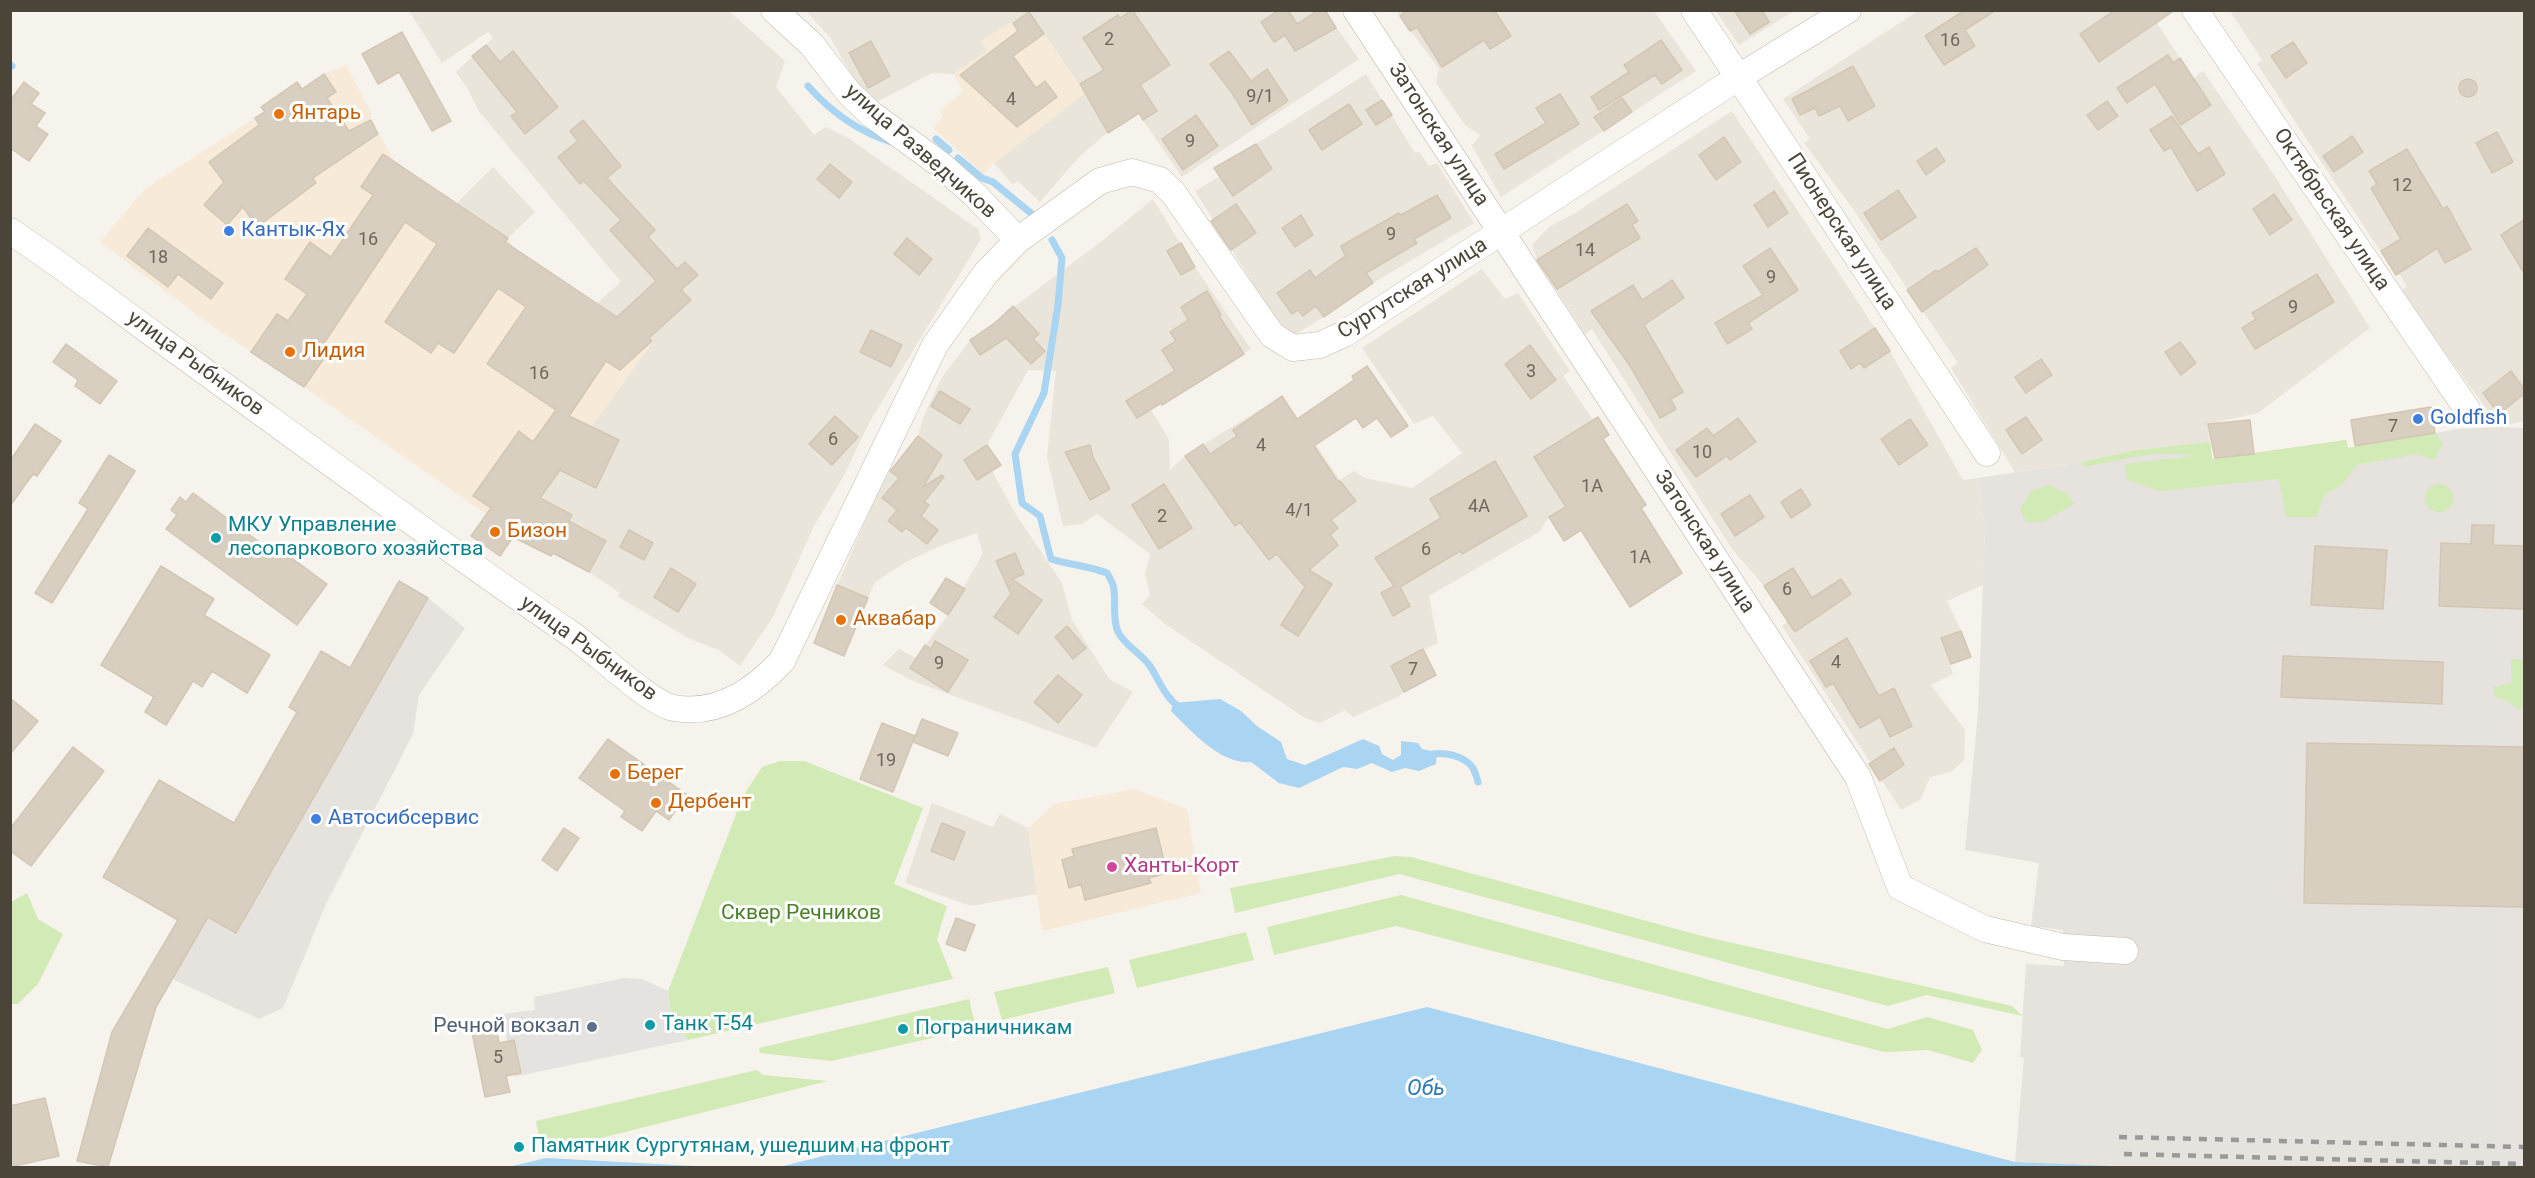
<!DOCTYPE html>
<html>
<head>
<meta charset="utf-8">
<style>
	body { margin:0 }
	#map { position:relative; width:2535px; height:1178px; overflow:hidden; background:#f6f3ec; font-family:Roboto,sans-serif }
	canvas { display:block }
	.frame { position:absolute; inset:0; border:12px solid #4b4439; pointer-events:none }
</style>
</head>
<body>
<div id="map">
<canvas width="2535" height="1178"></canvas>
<div class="frame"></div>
</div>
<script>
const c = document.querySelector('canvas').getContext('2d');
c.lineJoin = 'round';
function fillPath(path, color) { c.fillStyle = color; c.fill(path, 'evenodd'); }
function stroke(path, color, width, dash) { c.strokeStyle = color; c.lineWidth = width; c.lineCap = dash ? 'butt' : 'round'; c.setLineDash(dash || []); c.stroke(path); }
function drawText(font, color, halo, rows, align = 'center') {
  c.font = font + ' Roboto,sans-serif'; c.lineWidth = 6; c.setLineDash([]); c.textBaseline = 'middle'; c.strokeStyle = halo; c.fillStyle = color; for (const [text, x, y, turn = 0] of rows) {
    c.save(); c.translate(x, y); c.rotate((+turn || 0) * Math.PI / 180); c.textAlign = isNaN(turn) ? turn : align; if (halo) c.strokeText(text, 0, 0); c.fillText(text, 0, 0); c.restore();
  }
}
const residential = new Path2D(`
	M 1313,10 L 1315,12 L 1325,11 L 1359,59 L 1182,177 L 1138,113 L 1107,133 L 1079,157 L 1040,202 L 1018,181 L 1013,185 L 994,163 L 1085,93 L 1029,12 L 981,41 L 988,51 L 954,74 L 932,73 L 875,103 L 859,88 L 831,39 L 806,11 Z
	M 409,11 L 729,11 L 785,61 L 776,87 L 814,135 L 826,127 L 848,138 L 978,229 L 981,239 L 869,423 L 843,477 L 814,526 L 773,617 L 740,666 L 719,650 L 690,639 L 617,596 L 620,593 L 589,572 L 553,552 L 551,556 L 520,539 L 519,528 L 653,341 L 597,303 L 621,282 L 478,110 L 469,91 L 456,72 L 493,38 L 488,32 L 442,63 Z
	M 1396,11 L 1654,11 L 1696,71 L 1501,197 L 1472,146 L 1480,135 L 1465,125 L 1436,83 L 1439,69 Z
	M 1716,11 L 1794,11 L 1739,45 Z
	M 1918,11 L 2158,11 L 2163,18 L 2157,23 L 2193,79 L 2203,71 L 2276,178 L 2370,328 L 2258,413 L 2208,424 L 2210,442 L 2136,450 L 2081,462 L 2015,472 L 1951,368 L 1958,363 L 1853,209 L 1804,143 L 1810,139 L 1783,99 Z
	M 2230,11 L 2524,11 L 2524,421 L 2500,427 L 2440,346 L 2402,290 L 2407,287 L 2399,273 L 2396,275 L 2257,64 L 2262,60 Z
	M 1366,74 L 1415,153 L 1419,151 L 1429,166 L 1437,163 L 1474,223 L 1373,283 L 1324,317 L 1296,334 L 1282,330 L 1195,191 L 1220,176 L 1239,155 Z
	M 1732,111 L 1890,351 L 1963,480 L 1978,478 L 1985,530 L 1983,585 L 1947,601 L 1961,631 L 1942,638 L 1953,674 L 1931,685 L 1965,730 L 1964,760 L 1951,772 L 1930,777 L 1921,799 L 1901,810 L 1782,626 L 1788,621 L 1764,586 L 1732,549 L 1592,329 L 1585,334 L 1537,260 L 1532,245 L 1550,226 L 1575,213 Z
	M 493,167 L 535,212 L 508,238 L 456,204 Z
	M 1153,199 L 1195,267 L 1251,349 L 1151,410 L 1169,439 L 1170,470 L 1185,456 L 1282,396 L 1340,480 L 1354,471 L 1365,478 L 1413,488 L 1462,453 L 1433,416 L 1414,424 L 1362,348 L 1482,269 L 1505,299 L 1518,293 L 1570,371 L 1563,376 L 1593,420 L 1534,457 L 1566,507 L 1549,517 L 1539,532 L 1429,596 L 1438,643 L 1391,666 L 1404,692 L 1398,697 L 1353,717 L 1345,710 L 1320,723 L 1305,718 L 1165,624 L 1142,604 L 1150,595 L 1145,573 L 1150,554 L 1097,514 L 1082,524 L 1063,526 L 1047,457 L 1056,371 L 1028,370 L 987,445 L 1001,465 L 992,471 L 1015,513 L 1062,583 L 1072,620 L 1109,679 L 1133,692 L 1096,748 L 913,681 L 883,665 L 899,649 L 916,658 L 948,615 L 983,553 L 977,533 L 940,546 L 906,562 L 875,582 L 868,598 L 837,585 L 881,486 L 890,471 L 918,436 L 923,418 L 941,379 L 970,340 L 1098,244 Z
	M 932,803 L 993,827 L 1000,814 L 1028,828 L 1037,894 L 971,906 L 905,883 Z`);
const commercial = new Path2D(`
	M 1029,12 L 1085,93 L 994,163 L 983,174 L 933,128 L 943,117 L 940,110 L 963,92 L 954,74 L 988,51 L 981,41 Z
	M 346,65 L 371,112 L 371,120 L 395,162 L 508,238 L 515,249 L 653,341 L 500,556 L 471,536 L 486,514 L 304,387 L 212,326 L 100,242 L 145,189 L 264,112 L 261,107 L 297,82 L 302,89 L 324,74 Z
	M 1134,789 L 1187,809 L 1201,893 L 1042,931 L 1028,828 L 1054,804 Z`);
const industrial = new Path2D(`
	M 2500,427 L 2524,428 L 2524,1167 L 2134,1168 L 2015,1162 L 2024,1058 L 2020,1057 L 2026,964 L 2064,966 L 2063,930 L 2031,926 L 2039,863 L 1965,850 L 1978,712 L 1985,530 L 1978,478 L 2081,462 L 2136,450 L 2210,442 L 2212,459 L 2346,440 L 2348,448 L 2458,429 Z
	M 399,581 L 428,598 L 465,628 L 419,695 L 413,734 L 326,904 L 283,1008 L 259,1019 L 172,979 Z`);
const green = new Path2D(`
	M 2435,433 L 2443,444 L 2434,460 L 2416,454 L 2357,465 L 2342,485 L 2325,494 L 2316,517 L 2286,517 L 2279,479 L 2158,491 L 2127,480 L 2125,464 L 2195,456 C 2158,449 2120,460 2084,467 L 2081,462 L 2136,450 L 2210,442 L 2212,459 L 2346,440 L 2348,448 Z
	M2425 498a14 14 0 1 1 28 0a14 14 0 1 1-28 0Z
	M 2049,485 L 2066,493 L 2074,504 L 2043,522 L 2027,522 L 2020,509 L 2031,491 Z
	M 2511,659 L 2524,660 L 2524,705 L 2519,710 L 2507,701 L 2494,696 L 2494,687 L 2512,683 Z
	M 780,761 L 804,761 L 923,808 L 894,884 L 947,906 L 937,939 L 953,979 L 688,1040 L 671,1012 L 668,991 L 743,796 L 762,767 Z
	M 1395,856 L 1411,857 L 1702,936 L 2012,1006 L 2023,1016 L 1926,995 L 1888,1006 L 1399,874 L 1235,913 L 1230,888 Z
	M 27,893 L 38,919 L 63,934 L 38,984 L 18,1004 L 11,1004 L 11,902 Z
	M 1401,895 L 1888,1029 L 1927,1017 L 1973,1030 L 1982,1050 L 1973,1063 L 1928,1050 L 1884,1052 L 1396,926 L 1274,955 L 1267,927 Z
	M 1246,932 L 1254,960 L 1137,988 L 1129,960 Z
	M 1108,967 L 1115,993 L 1002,1020 L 994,992 Z
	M 969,999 L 976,1028 L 831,1061 L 760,1053 L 759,1048 Z
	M 757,1070 L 763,1075 L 828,1081 L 542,1153 L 536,1121 Z`);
const parking = new Path2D(`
	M 624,978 L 642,979 L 668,991 L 671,1012 L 688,1040 L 514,1077 L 502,1014 L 535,1010 L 534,997 Z`);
const water = new Path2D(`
	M 1220,699 L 1241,711 L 1257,726 L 1281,742 L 1287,759 L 1305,765 L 1363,739 L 1379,746 L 1382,754 L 1393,760 L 1401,755 L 1401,741 L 1418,743 L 1422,749 L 1437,752 L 1436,764 L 1419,771 L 1405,768 L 1392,772 L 1372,763 L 1357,769 L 1343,767 L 1299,788 L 1279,783 L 1251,762 C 1221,765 1191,731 1171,711 L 1173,703 Z
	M 1427,1007 L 2015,1162 L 2134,1167 L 779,1167 Z
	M 546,1158 L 713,1167 L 508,1167 Z`);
const stream = new Path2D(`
	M 10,65 L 12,66
	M 808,86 C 831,112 861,133 894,143
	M 936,139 L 949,150
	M 958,158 L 982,178 L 993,182 L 1032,214
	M 1052,240 L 1062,258 L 1058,305 L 1044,393 L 1015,454 L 1022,503 L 1040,516 L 1051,559 C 1070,565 1089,566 1107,573 C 1110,578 1114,585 1114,590 C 1116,604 1112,618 1118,632 C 1125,646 1141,653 1150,666 C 1159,680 1165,697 1179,707
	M 1428,755 C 1442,751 1464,755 1473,768 C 1475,772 1477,778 1478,782`);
const building = new Path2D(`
	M 1132,10 L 1170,65 L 1140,85 L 1157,111 L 1143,120 L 1139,113 L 1108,133 L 1080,84 L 1104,70 L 1083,38 L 1118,15 L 1120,18 Z
	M 1279,10 L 1288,10 L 1297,24 L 1318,10 L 1325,10 L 1336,28 L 1295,51 L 1285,35 L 1274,42 L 1261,22 Z
	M 1407,10 L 1494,10 L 1511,36 L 1490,49 L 1484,40 L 1442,67 L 1417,27 L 1410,31 L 1400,16 Z
	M 1734,10 L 1762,10 L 1769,22 L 1750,34 Z
	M 1965,10 L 1996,10 L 1965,30 L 1975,46 L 1944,65 L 1925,36 Z
	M 2115,10 L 2175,10 L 2099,62 L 2080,34 Z
	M 1029,12 L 1044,34 L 1013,56 L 1036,88 L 1045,81 L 1057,97 L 1017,127 L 960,75 L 1018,31 L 1013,23 Z
	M 402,32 L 451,121 L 432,131 L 399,72 L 378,84 L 362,54 Z
	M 1661,40 L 1682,70 L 1662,84 L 1655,75 L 1599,110 L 1591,97 L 1629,72 L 1624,65 Z
	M 871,41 L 890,76 L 868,88 L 849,53 Z
	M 2293,42 L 2307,63 L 2286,78 L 2271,56 Z
	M 486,45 L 500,62 L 513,51 L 558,107 L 525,134 L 511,116 L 517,112 L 472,56 Z
	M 1229,51 L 1251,81 L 1267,69 L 1288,101 L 1252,125 L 1232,93 L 1210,64 Z
	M 2168,55 L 2173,63 L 2180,58 L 2211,105 L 2181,125 L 2155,84 L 2127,103 L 2117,88 Z
	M 1853,66 L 1875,106 L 1848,121 L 1840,106 L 1819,116 L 1815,108 L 1800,115 L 1792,99 Z
	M 324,74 L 336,92 L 327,98 L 349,131 L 371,120 L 378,134 L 313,178 L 316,183 L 257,227 L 243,207 L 227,225 L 204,205 L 224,182 L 209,162 L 259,125 L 255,118 L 265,112 L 261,107 L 297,82 L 302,89 Z
	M2459 88a9 9 0 1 1 18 0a9 9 0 1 1-18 0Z
	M 24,82 L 39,93 L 31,104 L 45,113 L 36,126 L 48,134 L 29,161 L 10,148 L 10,101 Z
	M 1560,94 L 1579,124 L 1504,169 L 1495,154 L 1546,123 L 1536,108 Z
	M 1622,98 L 1632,112 L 1604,131 L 1594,117 Z
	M 1382,100 L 1392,115 L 1376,125 L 1366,110 Z
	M 2107,101 L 2118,116 L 2098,130 L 2087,115 Z
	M 1349,104 L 1362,124 L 1322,150 L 1309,130 Z
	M 1196,115 L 1218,146 L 1183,170 L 1162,139 Z
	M 2172,116 L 2198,154 L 2209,147 L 2225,174 L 2197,191 L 2171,147 L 2164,151 L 2150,130 Z
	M 583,120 L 621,166 L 607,178 L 655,230 L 648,237 L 677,269 L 685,262 L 698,275 L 681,290 L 691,300 L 649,338 L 652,341 L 620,370 L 606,361 L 569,416 L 619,440 L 596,488 L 560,470 L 540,498 L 572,515 L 569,521 L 606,541 L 589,572 L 553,553 L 551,556 L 513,537 L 500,556 L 471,536 L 491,508 L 473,496 L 519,431 L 533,442 L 556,410 L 487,364 L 526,307 L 498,288 L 454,353 L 438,343 L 431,353 L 385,322 L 437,244 L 405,222 L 320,349 L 327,354 L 304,387 L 251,352 L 277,314 L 288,321 L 307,294 L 285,279 L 310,242 L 331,257 L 373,195 L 361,187 L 383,154 L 508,238 L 505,242 L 617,317 L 656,281 L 610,230 L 621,220 L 584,181 L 580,184 L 558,157 L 578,141 L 570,131 Z
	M 2497,132 L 2513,162 L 2492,173 L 2476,143 Z
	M 2352,136 L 2363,152 L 2334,172 L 2323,156 Z
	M 1724,137 L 1741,162 L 1716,180 L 1699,155 Z
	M 1256,144 L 1272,169 L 1233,196 L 1214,168 Z
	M 1936,148 L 1945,161 L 1926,175 L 1917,161 Z
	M 2407,149 L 2443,209 L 2447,206 L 2471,249 L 2445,263 L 2437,248 L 2396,275 L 2381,251 L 2401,239 L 2371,188 L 2377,184 L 2369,171 Z
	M 830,164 L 852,182 L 839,198 L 817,179 Z
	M 1898,190 L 1916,217 L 1881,240 L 1864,213 Z
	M 1774,191 L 1788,213 L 1768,227 L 1754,205 Z
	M 2274,194 L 2292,220 L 2270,235 L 2253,209 Z
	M 1437,195 L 1451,218 L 1414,239 L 1417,243 L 1366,273 L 1373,283 L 1324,317 L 1316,306 L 1303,316 L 1298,310 L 1292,314 L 1277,293 L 1310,270 L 1315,278 L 1345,256 L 1341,246 L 1399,213 L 1401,215 Z
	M 1236,204 L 1256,233 L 1231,250 L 1211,221 Z
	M 1627,204 L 1638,221 L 1632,225 L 1640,238 L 1557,289 L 1537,260 Z
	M 1301,215 L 1313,235 L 1295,247 L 1282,228 Z
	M 2524,220 L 2524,273 L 2501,235 Z
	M 148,228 L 223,283 L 211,299 L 178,274 L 168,287 L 127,256 Z
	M 907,238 L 932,259 L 919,275 L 894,254 Z
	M 1181,243 L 1195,267 L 1181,275 L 1167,251 Z
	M 1770,248 L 1798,290 L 1748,323 L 1752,329 L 1727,344 L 1715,323 L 1763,295 L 1743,266 Z
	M 1976,248 L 1988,265 L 1922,312 L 1907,290 L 1936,270 L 1938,272 Z
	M 2317,274 L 2334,302 L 2255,349 L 2242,328 L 2256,319 L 2252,313 Z
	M 1672,280 L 1684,298 L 1644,325 L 1683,392 L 1671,399 L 1676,409 L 1660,418 L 1630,366 L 1591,311 L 1633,285 L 1642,300 Z
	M 1207,291 L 1221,315 L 1219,316 L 1244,354 L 1162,405 L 1161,403 L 1137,418 L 1126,401 L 1175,371 L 1162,350 L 1176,341 L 1170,332 L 1188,320 L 1181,307 Z
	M 1013,306 L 1039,334 L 1033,339 L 1045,351 L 1031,364 L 1006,338 L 980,355 L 970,340 L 995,323 Z
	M 1875,328 L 1890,351 L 1864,368 L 1860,363 L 1851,369 L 1840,351 Z
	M 871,330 L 902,345 L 891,367 L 860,352 Z
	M 2180,342 L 2196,363 L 2181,375 L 2165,352 Z
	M 66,344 L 117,381 L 100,404 L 75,386 L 78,380 L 53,362 Z
	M 1530,345 L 1556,380 L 1531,399 L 1505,364 Z
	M 2041,359 L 2052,375 L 2026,393 L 2015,377 Z
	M 1367,366 L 1408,426 L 1391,437 L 1377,418 L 1363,428 L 1356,418 L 1314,446 L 1338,482 L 1340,481 L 1356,501 L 1331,520 L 1338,528 L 1330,535 L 1338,545 L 1309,570 L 1332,584 L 1298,636 L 1281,625 L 1305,587 L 1277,554 L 1269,560 L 1240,522 L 1235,526 L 1185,456 L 1203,444 L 1210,454 L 1237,436 L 1233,430 L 1282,396 L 1297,419 L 1354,380 L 1352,376 Z
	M 2511,371 L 2524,389 L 2524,394 L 2499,414 L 2483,393 Z
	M 940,391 L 970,409 L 960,424 L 931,406 Z
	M 2431,407 L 2435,433 L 2355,446 L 2351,420 Z
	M 835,416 L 858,437 L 832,465 L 809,444 Z
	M 1598,417 L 1609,435 L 1603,439 L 1646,505 L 1641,508 L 1682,573 L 1630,607 L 1581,530 L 1564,541 L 1549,517 L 1566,507 L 1534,457 Z
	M 2026,417 L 2042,440 L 2022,454 L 2006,430 Z
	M 1738,418 L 1756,442 L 1730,460 L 1727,456 L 1696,477 L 1676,450 L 1707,428 L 1713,436 Z
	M 1910,419 L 1928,445 L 1899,465 L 1881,439 Z
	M 2250,420 L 2254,454 L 2215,458 L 2208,424 Z
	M 35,424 L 61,441 L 37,476 L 33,474 L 10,506 L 10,461 Z
	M 918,436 L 942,455 L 923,487 L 942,475 L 944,477 L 924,502 L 929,505 L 921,516 L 938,530 L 927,544 L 906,528 L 902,532 L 888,521 L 897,510 L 882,498 L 899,478 L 890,471 L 892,469 Z
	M 987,445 L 1001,465 L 977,480 L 964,460 Z
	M 1090,445 L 1093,457 L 1110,489 L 1090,500 L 1065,452 Z
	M 109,455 L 135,471 L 52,603 L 35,593 L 88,509 L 79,503 Z
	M 1495,461 L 1527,516 L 1462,554 L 1460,551 L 1400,587 L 1410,606 L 1393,616 L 1381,593 L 1394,586 L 1375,558 L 1441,518 L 1430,499 Z
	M 1164,484 L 1192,528 L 1159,549 L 1132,505 Z
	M 1801,489 L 1811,505 L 1791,518 L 1781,502 Z
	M 193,493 L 266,547 L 270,542 L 327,584 L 297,625 L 166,529 L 177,515 L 171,510 L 180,497 L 186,502 Z
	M 1750,495 L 1764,517 L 1735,536 L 1721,514 Z
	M 2472,525 L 2494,525 L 2493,545 L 2524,546 L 2524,609 L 2439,606 L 2441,543 L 2471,544 Z
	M 629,530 L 653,543 L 644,560 L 620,547 Z
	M 2315,546 L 2387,550 L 2383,609 L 2311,605 Z
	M 1015,553 L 1024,574 L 1012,579 L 1042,600 L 1018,634 L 994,617 L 1011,594 L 996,561 Z
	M 161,566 L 214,599 L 204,615 L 270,655 L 247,693 L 212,671 L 202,687 L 193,681 L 166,725 L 145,712 L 154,697 L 101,665 Z
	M 671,568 L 696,584 L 678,612 L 654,597 Z
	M 1793,568 L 1812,598 L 1841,579 L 1851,594 L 1795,632 L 1764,586 Z
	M 946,578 L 965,589 L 948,615 L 930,603 Z
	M 399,581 L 428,598 L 236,933 L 208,917 L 156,1007 L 108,1167 L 77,1161 L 112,1032 L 178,920 L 103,877 L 159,780 L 234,823 L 297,712 L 289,707 L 321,651 L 350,668 Z
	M 837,585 L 868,598 L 844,656 L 814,643 Z
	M 1067,626 L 1086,648 L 1073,659 L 1055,637 Z
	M 1961,631 L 1971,657 L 1951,664 L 1941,638 Z
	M 1847,638 L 1879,696 L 1894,688 L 1912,726 L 1890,737 L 1880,717 L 1860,728 L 1833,683 L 1826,687 L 1810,661 Z
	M 935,641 L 968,660 L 948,692 L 910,668 L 925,645 L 931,649 Z
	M 1423,649 L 1436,675 L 1404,692 L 1391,666 Z
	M 2283,656 L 2443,662 L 2442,704 L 2281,697 Z
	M 1058,675 L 1082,695 L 1058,723 L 1034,702 Z
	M 10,698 L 38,721 L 10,754 Z
	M 922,719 L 958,733 L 948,756 L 913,742 Z
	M 882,723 L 915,736 L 893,792 L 860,779 Z
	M 608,739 L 686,794 L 669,820 L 656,811 L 642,831 L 621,817 L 625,811 L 579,778 Z
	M 2307,743 L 2524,747 L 2524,907 L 2304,903 Z
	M 73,747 L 104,771 L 31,866 L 10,851 L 10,829 Z
	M 1894,748 L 1904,765 L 1880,781 L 1869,764 Z
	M 942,823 L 965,832 L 954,860 L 931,851 Z
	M 564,828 L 579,838 L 557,871 L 542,860 Z
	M 1156,828 L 1167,873 L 1149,878 L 1151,883 L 1085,900 L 1081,884 L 1069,888 L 1062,860 L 1074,856 L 1072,849 Z
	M 956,918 L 975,925 L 965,951 L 946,944 Z
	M 496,1027 L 499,1043 L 514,1040 L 521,1073 L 506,1076 L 510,1092 L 485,1097 L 472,1032 Z
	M 45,1098 L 59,1156 L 10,1167 L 10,1106 Z`);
const street = new Path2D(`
	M 774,10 L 812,45 L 849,93 L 871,114 L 941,165 L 974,194 L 1018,240
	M 1356,10 L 1858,777 L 1900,887 L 1985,929 L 2063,947 L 2125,951
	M 1694,10 L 1987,453
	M 2195,10 L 2467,409
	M 10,231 C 62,265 110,303 160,339 C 297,438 432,539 571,634 C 596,651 650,704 674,708 C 718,716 754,691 782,661 L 935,345 L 986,273 L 1018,240 L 1100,181 L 1132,172 L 1160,180 L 1174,194 L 1272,335 L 1293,348 L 1320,345 L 1344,334 L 1739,77 L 1848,10`);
const rail = new Path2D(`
	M 2119,1137 L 2524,1147
	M 2124,1154 L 2524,1164`);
const markers = [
	[279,114,6,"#e8710a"],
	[229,231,6,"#3f7fe0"],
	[290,352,6,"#e8710a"],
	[2418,419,6,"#3f7fe0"],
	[495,532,6,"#e8710a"],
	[216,538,6,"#0f9aa8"],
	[841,620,6,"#e8710a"],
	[615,774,6,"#e8710a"],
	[656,803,6,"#e8710a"],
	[316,819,6,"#3f7fe0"],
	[1112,867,6,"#d1479c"],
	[650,1025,6,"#0f9aa8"],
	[592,1027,6,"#5c6f8a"],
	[903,1029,6,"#0f9aa8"],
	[519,1147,6,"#0f9aa8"]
];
const numberNames = [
	["2",1109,40],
	["16",1950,41],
	["9/1",1260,97],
	["4",1011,100],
	["9",1190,142],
	["12",2402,186],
	["9",1391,235],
	["16",368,240],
	["14",1585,251],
	["18",158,258],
	["9",1771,278],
	["9",2293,308],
	["3",1531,372],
	["16",539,374],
	["7",2393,427],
	["6",833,440],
	["4",1261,446],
	["10",1702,453],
	["1А",1592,487],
	["4А",1479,507],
	["4/1",1299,511],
	["2",1162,517],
	["6",1426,550],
	["1А",1640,558],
	["6",1787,590],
	["4",1836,663],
	["9",939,664],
	["7",1413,670],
	["19",886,761],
	["5",498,1058]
];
const foodNames = [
	["Янтарь",291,114],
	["Лидия",302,352],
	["Бизон",507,532],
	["Аквабар",853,620],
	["Берег",627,774],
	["Дербент",668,803]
];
const streetNames = [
	["Затонская улица",1438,135,57],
	["улица Разведчиков",920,152,41],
	["Октябрьская улица",2331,210,56],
	["Пионерская улица",1841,232,57],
	["Сургутская улица",1413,289,-32],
	["улица Рыбников",195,364,36],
	["Затонская улица",1704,542,57],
	["улица Рыбников",588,649,36]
];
const shopNames = [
	["Кантык-Ях",241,231],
	["Goldfish",2430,419],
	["Автосибсервис",328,819]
];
const cultureNames = [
	["МКУ Управление",228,526],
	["лесопаркового хозяйства",228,550],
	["Танк Т-54",662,1025],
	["Пограничникам",915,1029],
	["Памятник Сургутянам, ушедшим на фронт",531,1147]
];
const hotelNames = [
	["Ханты-Корт",1124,867]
];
const parkNames = [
	["Сквер Речников",801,914]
];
const serviceNames = [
	["Речной вокзал",580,1027]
];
const waterNames = [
	["Обь",1426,1089]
];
fillPath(residential, '#eae5da');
fillPath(commercial, '#f7ead8');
fillPath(industrial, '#e6e2dd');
fillPath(green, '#d2eab5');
fillPath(parking, '#e5e3e0');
fillPath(water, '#a9d4f2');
stroke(stream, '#a9d4f2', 7);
fillPath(building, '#d8cfc1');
stroke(building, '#d3c7b4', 1.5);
stroke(street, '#c2bbae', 27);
stroke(street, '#fff', 26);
stroke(rail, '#9a9a9a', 4.5, [8, 8]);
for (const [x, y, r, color] of markers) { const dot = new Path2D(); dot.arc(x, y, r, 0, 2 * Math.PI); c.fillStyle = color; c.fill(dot); stroke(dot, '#fff', 2); }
drawText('18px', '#6e675b', null, numberNames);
drawText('21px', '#c56008', '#fff', foodNames, 'left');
drawText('21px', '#4b4439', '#fff', streetNames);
drawText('21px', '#366cbe', '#fff', shopNames, 'left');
drawText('21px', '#0d838f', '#fff', cultureNames, 'left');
drawText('21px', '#b23c85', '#fff', hotelNames, 'left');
drawText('21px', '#4a7f2a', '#fff', parkNames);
drawText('21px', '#4e5e75', '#fff', serviceNames, 'right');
drawText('italic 22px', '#2e7ab2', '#fff', waterNames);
</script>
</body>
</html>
